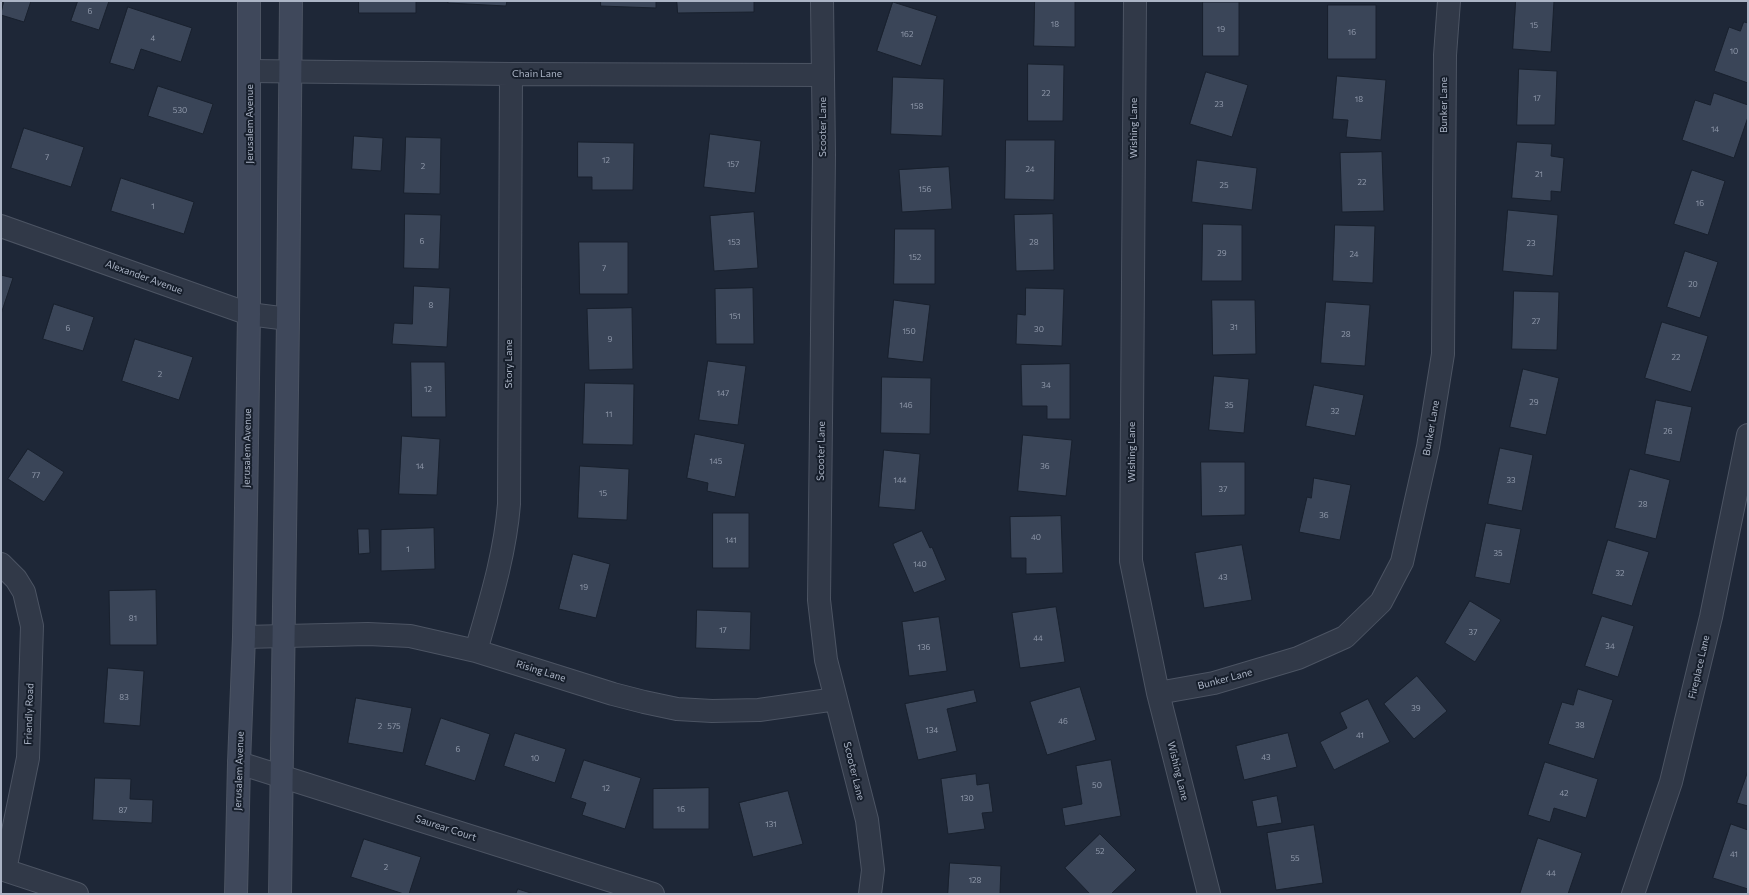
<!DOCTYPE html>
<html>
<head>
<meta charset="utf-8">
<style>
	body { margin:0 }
	#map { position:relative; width:1749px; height:895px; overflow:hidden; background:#1e2737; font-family:Commissioner,sans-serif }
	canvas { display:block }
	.frame { position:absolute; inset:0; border:2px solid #abb4c5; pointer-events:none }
</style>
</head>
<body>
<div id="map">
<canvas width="1749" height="895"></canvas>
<div class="frame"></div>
</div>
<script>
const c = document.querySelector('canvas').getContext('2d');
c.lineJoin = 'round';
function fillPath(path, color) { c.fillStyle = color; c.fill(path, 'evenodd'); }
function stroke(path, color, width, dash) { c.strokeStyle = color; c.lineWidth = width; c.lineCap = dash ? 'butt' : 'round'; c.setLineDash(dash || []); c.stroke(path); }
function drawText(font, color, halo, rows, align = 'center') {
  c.font = font + ' Commissioner,sans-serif'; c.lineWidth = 4; c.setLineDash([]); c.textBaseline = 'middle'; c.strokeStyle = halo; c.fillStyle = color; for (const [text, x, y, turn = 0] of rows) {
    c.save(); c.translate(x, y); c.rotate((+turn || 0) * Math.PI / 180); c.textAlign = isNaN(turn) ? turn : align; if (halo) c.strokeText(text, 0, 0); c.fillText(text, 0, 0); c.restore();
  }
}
const building = new Path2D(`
	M 4,1 L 31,1 L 24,22 L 1,15 Z
	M 78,1 L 109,1 L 99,30 L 71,21 Z
	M 359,1 L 416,1 L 416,13 L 359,13 Z
	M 449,1 L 507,1 L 506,6 L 448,3 Z
	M 601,1 L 656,1 L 656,8 L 601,6 Z
	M 677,1 L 754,1 L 754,12 L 678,13 Z
	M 1035,1 L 1075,1 L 1075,47 L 1034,46 Z
	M 1516,1 L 1554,1 L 1551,52 L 1513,49 Z
	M 893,2 L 937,16 L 921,66 L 877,51 Z
	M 1203,2 L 1239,2 L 1239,56 L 1203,56 Z
	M 1328,5 L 1376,5 L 1376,59 L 1328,59 Z
	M 128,7 L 192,28 L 181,62 L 141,49 L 134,70 L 110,63 Z
	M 1744,22 L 1748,23 L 1748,83 L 1714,71 L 1729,27 L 1740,31 Z
	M 1028,64 L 1064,65 L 1063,121 L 1028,121 Z
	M 1519,69 L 1557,71 L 1555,125 L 1517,125 Z
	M 1206,72 L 1248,85 L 1232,137 L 1190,124 Z
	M 1337,76 L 1386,80 L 1381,140 L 1346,137 L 1348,120 L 1333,119 Z
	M 893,77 L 944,79 L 942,136 L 891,134 Z
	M 158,86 L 213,104 L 203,134 L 148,116 Z
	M 1714,93 L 1748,105 L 1748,117 L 1734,158 L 1682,140 L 1695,100 L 1710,105 Z
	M 24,128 L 84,147 L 71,187 L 11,168 Z
	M 710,134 L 761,141 L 755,193 L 704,187 Z
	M 354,136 L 383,138 L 381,171 L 352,169 Z
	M 406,137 L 441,138 L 440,194 L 404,193 Z
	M 1006,140 L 1055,140 L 1054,200 L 1005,199 Z
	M 578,142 L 634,143 L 633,190 L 592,190 L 592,177 L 578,177 Z
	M 1517,142 L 1552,144 L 1551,156 L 1564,158 L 1561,192 L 1551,191 L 1551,201 L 1512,198 Z
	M 1382,152 L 1384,211 L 1342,212 L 1340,153 Z
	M 1197,160 L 1257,168 L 1252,210 L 1192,202 Z
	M 949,167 L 952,209 L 902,212 L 899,170 Z
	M 1692,170 L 1725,181 L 1708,235 L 1674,224 Z
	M 121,178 L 194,202 L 184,234 L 111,211 Z
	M 1508,210 L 1558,215 L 1553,276 L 1503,271 Z
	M 754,212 L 758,268 L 714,271 L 710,216 Z
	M 405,214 L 441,215 L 439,269 L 404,268 Z
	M 1053,214 L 1054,270 L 1016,271 L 1014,215 Z
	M 1203,224 L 1242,225 L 1242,281 L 1202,281 Z
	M 1335,225 L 1375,226 L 1373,283 L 1333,281 Z
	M 895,229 L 935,229 L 935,284 L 894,284 Z
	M 579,242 L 628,242 L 628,294 L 580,294 Z
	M 1685,251 L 1718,262 L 1700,318 L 1667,307 Z
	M 1,275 L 13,278 L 1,314 Z
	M 414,286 L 450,288 L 447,347 L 392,344 L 394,323 L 412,324 Z
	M 753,288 L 754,344 L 716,344 L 715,289 Z
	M 1026,288 L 1064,289 L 1062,346 L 1016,344 L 1017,314 L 1025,315 Z
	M 1514,291 L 1559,292 L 1557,350 L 1512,349 Z
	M 894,300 L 930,305 L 923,362 L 888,358 Z
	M 1212,300 L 1255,300 L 1256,354 L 1213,355 Z
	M 1326,302 L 1370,305 L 1365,366 L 1321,363 Z
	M 54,304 L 94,317 L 83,351 L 43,339 Z
	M 632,308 L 633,369 L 589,370 L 587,309 Z
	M 1662,322 L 1708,336 L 1691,392 L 1645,378 Z
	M 135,339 L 193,357 L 179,400 L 122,381 Z
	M 708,361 L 746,366 L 738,425 L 699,420 Z
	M 411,362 L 445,362 L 446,417 L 412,417 Z
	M 1070,364 L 1070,419 L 1047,419 L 1047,406 L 1022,406 L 1021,365 Z
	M 1523,369 L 1559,378 L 1546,435 L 1510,427 Z
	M 1214,376 L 1249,379 L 1244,433 L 1209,430 Z
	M 882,377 L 931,378 L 930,434 L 881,433 Z
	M 585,383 L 634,384 L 633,445 L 583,444 Z
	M 1314,385 L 1364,395 L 1355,436 L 1306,426 Z
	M 1656,400 L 1692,407 L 1680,462 L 1645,454 Z
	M 695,434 L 745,444 L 735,497 L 707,491 L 708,483 L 687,478 Z
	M 1023,435 L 1072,440 L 1066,496 L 1018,491 Z
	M 402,436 L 440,439 L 437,495 L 399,494 Z
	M 1500,448 L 1533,455 L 1522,511 L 1488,504 Z
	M 28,449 L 64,472 L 44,502 L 8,479 Z
	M 884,450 L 920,454 L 915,510 L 879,507 Z
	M 1201,462 L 1245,462 L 1245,515 L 1202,516 Z
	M 580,466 L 629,469 L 627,520 L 578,518 Z
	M 1630,469 L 1670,480 L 1656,539 L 1615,528 Z
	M 1314,478 L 1351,485 L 1340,540 L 1299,532 L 1307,497 L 1311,498 Z
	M 713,513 L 749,513 L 749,568 L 713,568 Z
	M 1061,516 L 1063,573 L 1026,574 L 1026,558 L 1011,558 L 1010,517 Z
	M 1486,523 L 1521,529 L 1510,584 L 1475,577 Z
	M 434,528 L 435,569 L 381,571 L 381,530 Z
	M 358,529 L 369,529 L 370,553 L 359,554 Z
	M 922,531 L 930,548 L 932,547 L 946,580 L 914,593 L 893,544 Z
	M 1608,540 L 1649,552 L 1632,606 L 1592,594 Z
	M 1242,545 L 1252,600 L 1204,608 L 1195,553 Z
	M 573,554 L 610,564 L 596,618 L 559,609 Z
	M 156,590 L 157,645 L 110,645 L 109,591 Z
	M 1470,601 L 1501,620 L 1475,662 L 1445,643 Z
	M 1056,607 L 1065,662 L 1020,668 L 1012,613 Z
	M 697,610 L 751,612 L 750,650 L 696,648 Z
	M 1602,616 L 1634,626 L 1618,677 L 1585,666 Z
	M 939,617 L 947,671 L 909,676 L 902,622 Z
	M 108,668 L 144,671 L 140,726 L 104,723 Z
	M 1417,676 L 1447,711 L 1414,739 L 1384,704 Z
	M 1080,687 L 1096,740 L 1047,755 L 1030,702 Z
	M 1578,689 L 1613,700 L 1594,759 L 1548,744 L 1562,702 L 1573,705 Z
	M 974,690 L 977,702 L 947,709 L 957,751 L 918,760 L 905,704 Z
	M 356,698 L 412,708 L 403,753 L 348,743 Z
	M 1368,699 L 1390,742 L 1334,770 L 1320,742 L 1347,728 L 1340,713 Z
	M 441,718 L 490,734 L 475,781 L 425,765 Z
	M 515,733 L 566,749 L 555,783 L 504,766 Z
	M 1288,733 L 1297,767 L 1244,780 L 1236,746 Z
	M 584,760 L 641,778 L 625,829 L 582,815 L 586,803 L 571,798 Z
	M 1111,760 L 1121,816 L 1065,826 L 1062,808 L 1082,804 L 1076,766 Z
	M 1545,762 L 1598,779 L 1586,818 L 1554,808 L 1550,822 L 1528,815 Z
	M 1748,771 L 1748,806 L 1737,803 Z
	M 976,774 L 977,785 L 989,783 L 993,812 L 982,813 L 985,829 L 948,834 L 941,779 Z
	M 95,778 L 131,779 L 130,799 L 153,800 L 152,823 L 93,820 Z
	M 709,788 L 709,829 L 653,829 L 653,789 Z
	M 788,791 L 803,844 L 753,857 L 739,803 Z
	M 1277,796 L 1282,823 L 1257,827 L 1252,801 Z
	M 1731,824 L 1748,830 L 1748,889 L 1713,878 Z
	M 1314,825 L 1323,883 L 1276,890 L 1267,833 Z
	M 1100,834 L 1136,870 L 1111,894 L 1090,894 L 1065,868 Z
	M 1538,838 L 1582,853 L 1568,894 L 1520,894 Z
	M 364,839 L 421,857 L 409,894 L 404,894 L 351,877 Z
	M 950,863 L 1001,866 L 1000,894 L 948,894 Z
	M 518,889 L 534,894 L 516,894 Z`);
const street = new Path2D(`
	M 822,1 L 824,155 L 819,600 L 826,660 L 867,820 L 873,870 L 870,894
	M 1135,1 L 1131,561 L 1158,693 L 1209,894
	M 250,71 L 511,74 L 823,75
	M 1,226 L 249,314 L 288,319
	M 1,564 L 16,579 L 24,592 L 32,626 L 28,758 L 5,870
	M 244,637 L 368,634 L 410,636 L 476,651 L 613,694 L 644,702 L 677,709 L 712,711 L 759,710 L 836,699
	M 476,651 C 490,602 505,555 509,504 L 511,74
	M 1158,693 L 1214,683 L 1298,658 L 1345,637 L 1381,602 L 1402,562 L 1428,447 L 1443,354 L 1445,55 L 1449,1
	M 239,763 L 653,894
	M 1,869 L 77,894
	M 1633,894 L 1671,782 L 1711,617 L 1748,435`);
const secondary = new Path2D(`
	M 236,894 L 239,763 L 244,637 L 249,314 L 249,1
	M 280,894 L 288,319 L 291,1`);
const numberNames = [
	["6",90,11],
	["18",1055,24],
	["15",1534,25],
	["19",1221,29],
	["16",1352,32],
	["162",907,34],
	["4",153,38],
	["10",1734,51],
	["22",1046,93],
	["17",1537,98],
	["18",1359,99],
	["23",1219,104],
	["158",917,106],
	["530",180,110],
	["14",1715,129],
	["7",47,157],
	["12",606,160],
	["157",733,164],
	["2",423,166],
	["24",1030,169],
	["21",1539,174],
	["22",1362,182],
	["25",1224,185],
	["156",925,189],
	["16",1700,203],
	["1",153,206],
	["6",422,241],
	["153",734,242],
	["28",1034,242],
	["23",1531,243],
	["29",1222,253],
	["24",1354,254],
	["152",915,257],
	["7",604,268],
	["20",1693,284],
	["8",431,305],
	["151",735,316],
	["27",1536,321],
	["31",1234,327],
	["6",68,328],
	["30",1039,329],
	["150",909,331],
	["28",1346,334],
	["9",610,339],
	["22",1676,357],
	["2",160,374],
	["34",1046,385],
	["12",428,389],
	["147",723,393],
	["29",1534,402],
	["146",906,405],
	["35",1229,405],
	["32",1335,411],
	["11",609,414],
	["26",1668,431],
	["145",716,461],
	["14",420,466],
	["36",1045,466],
	["77",36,475],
	["144",900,480],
	["33",1511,480],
	["37",1223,489],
	["15",603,493],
	["28",1643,504],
	["36",1324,515],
	["40",1036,537],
	["141",731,540],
	["1",408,549],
	["35",1498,553],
	["140",920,564],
	["32",1620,573],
	["43",1223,577],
	["19",584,587],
	["81",133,618],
	["17",723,630],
	["37",1473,632],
	["44",1038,638],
	["34",1610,646],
	["136",924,647],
	["83",124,697],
	["39",1416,708],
	["46",1063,721],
	["38",1580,725],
	["2",380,726],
	["575",394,726],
	["134",932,730],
	["41",1360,735],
	["6",458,749],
	["43",1266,757],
	["10",535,758],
	["50",1097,785],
	["12",606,788],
	["42",1564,793],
	["130",967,798],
	["16",681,809],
	["87",123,810],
	["131",771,824],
	["52",1100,851],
	["41",1734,854],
	["55",1295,858],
	["2",386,867],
	["44",1551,873],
	["128",975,880]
];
const streetNames = [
	["Chain Lane",537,74],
	["Bunker Lane",1444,105,-90],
	["Jerusalem Avenue",250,124,-90],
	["Scooter Lane",823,127,-90],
	["Wishing Lane",1134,128,-90],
	["Alexander Avenue",144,277,20],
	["Story Lane",509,364,-90],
	["Bunker Lane",1431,428,-80],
	["Jerusalem Avenue",247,448,-89],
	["Scooter Lane",821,451,-89],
	["Wishing Lane",1132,452,-90],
	["Fireplace Lane",1699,667,-77],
	["Rising Lane",541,671,17],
	["Bunker Lane",1225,679,-15],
	["Friendly Road",29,714,-88],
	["Jerusalem Avenue",239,771,-88],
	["Scooter Lane",854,771,76],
	["Wishing Lane",1178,771,76],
	["Saurear Court",446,828,18]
];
fillPath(building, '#3a4558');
stroke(building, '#19212e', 1);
stroke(street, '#4c5463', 24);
stroke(secondary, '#4c5463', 24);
stroke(street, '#313948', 22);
stroke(secondary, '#3f485b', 22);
drawText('8px', '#8f98aa', null, numberNames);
drawText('10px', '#abb4c5', '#171f2c', streetNames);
</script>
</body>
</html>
